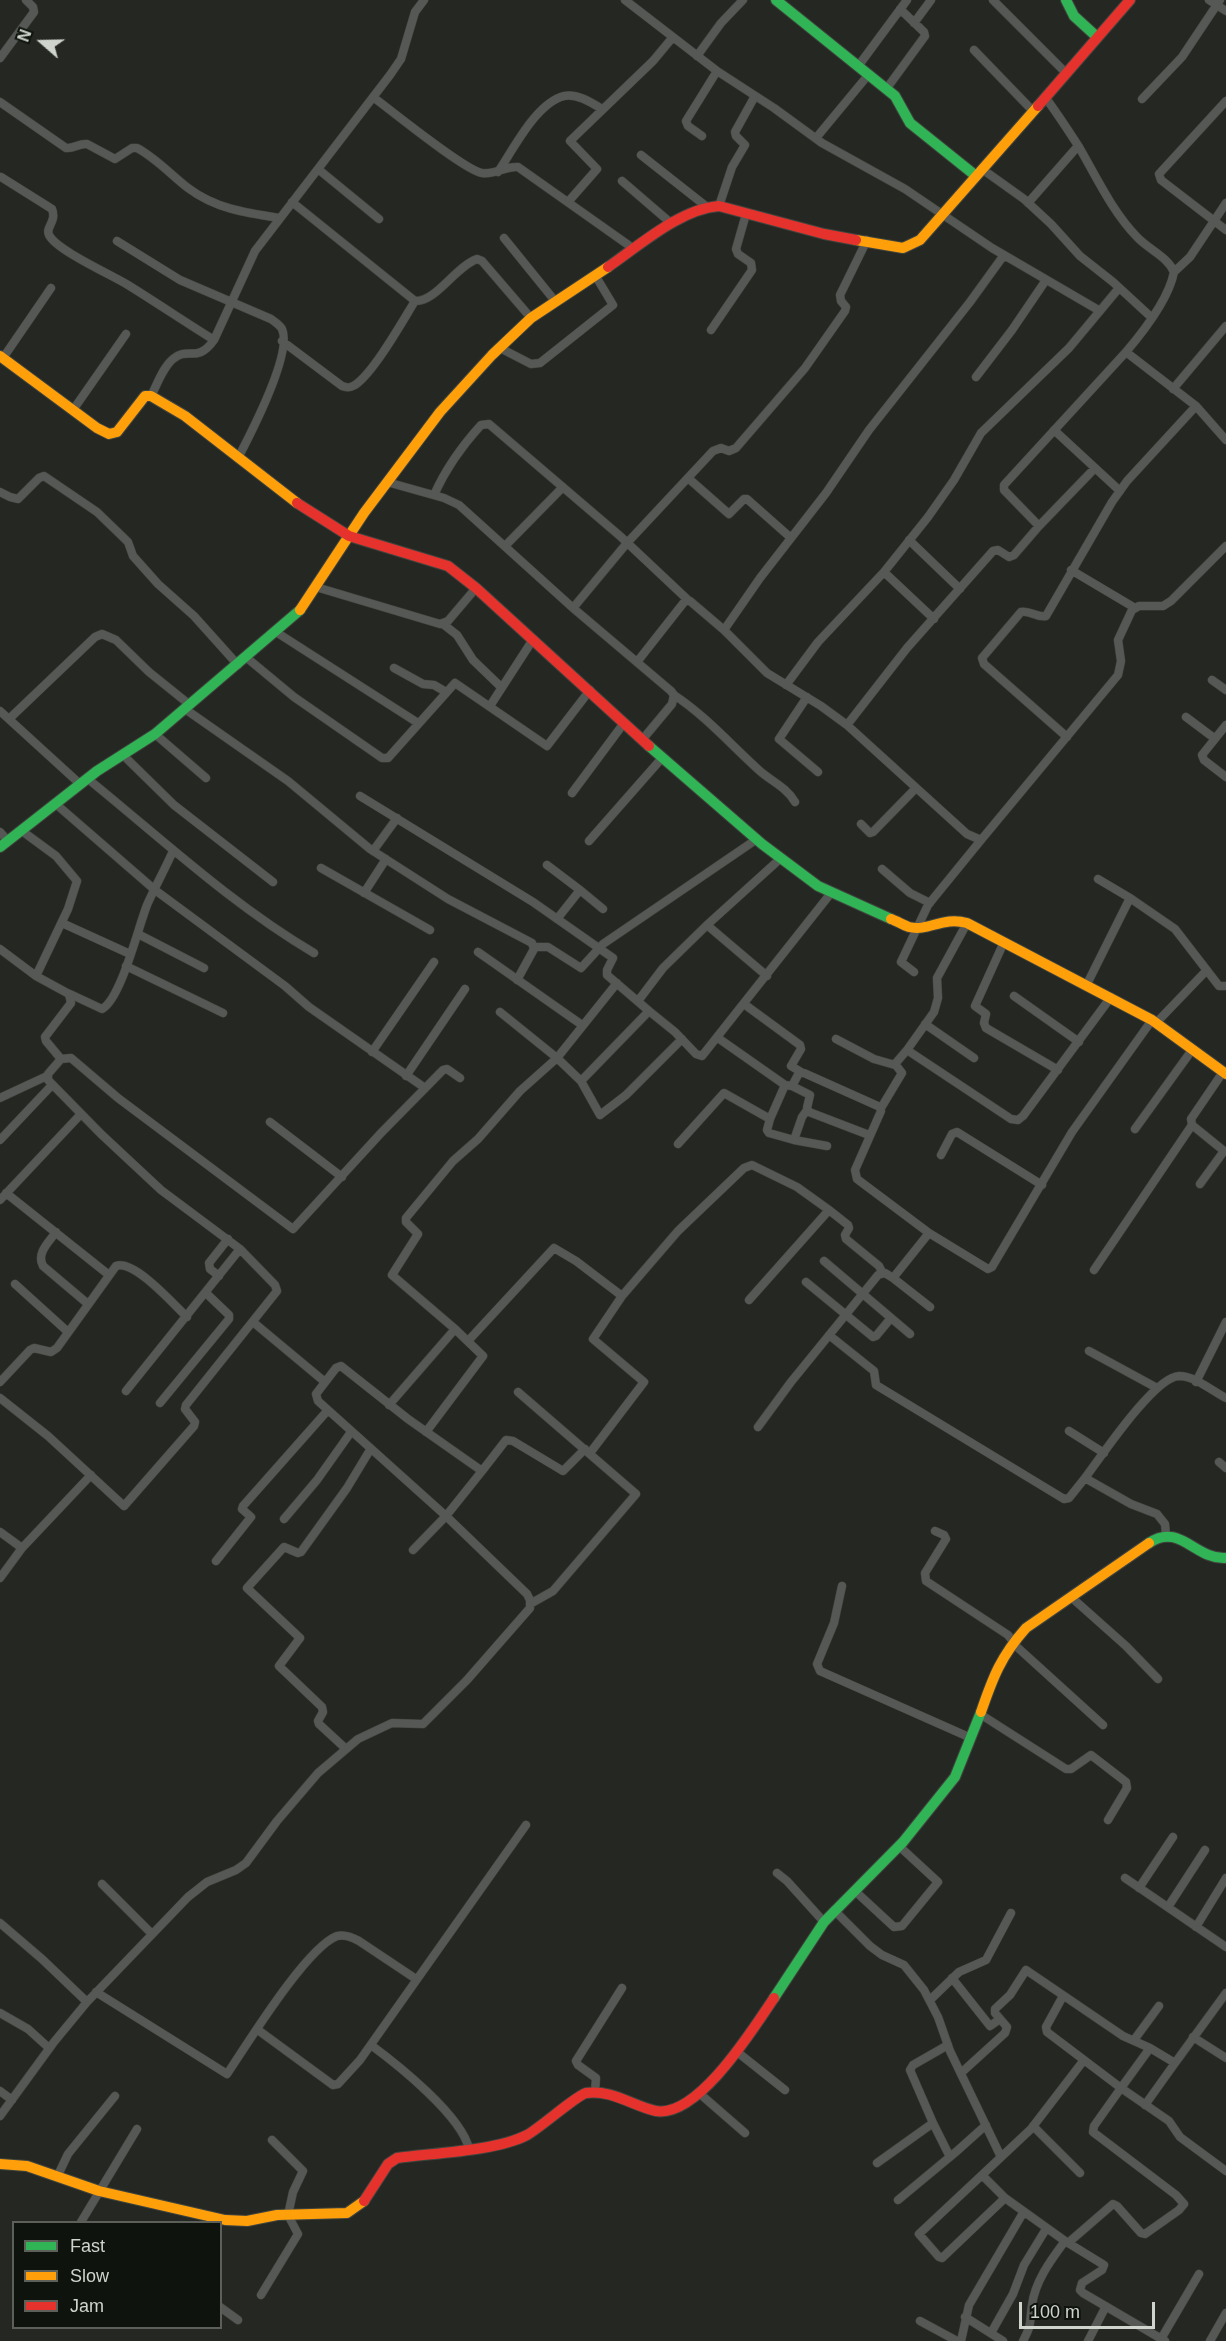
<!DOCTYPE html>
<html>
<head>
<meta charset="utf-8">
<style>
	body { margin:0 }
	#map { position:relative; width:1226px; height:2341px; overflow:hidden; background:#252822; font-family:Helvetica,sans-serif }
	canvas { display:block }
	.legend { position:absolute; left:12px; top:2221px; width:210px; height:108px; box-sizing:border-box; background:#0f130d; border:2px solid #5c6059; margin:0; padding:8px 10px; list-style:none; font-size:18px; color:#cfd4cc }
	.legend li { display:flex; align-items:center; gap:12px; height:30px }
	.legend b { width:30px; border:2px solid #5c6059 }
	.north { position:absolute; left:12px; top:12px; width:60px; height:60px; -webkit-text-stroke:4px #0f130d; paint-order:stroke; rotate:290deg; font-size:16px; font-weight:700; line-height:24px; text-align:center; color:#cfd4cc }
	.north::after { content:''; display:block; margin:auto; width:21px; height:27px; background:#cfd4cc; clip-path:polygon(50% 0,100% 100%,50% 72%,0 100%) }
	.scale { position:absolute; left:1019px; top:2302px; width:136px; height:27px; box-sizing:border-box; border:3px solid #cfd4cc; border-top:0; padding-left:8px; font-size:18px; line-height:21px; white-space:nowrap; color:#cfd4cc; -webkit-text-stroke:4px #0f130d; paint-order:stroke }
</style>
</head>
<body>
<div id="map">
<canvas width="1226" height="2341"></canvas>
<ul class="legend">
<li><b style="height:8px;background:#30b455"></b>Fast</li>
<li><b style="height:8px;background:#ff9f0a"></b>Slow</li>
<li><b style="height:8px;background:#e5322d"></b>Jam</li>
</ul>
<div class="north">N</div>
<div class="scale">100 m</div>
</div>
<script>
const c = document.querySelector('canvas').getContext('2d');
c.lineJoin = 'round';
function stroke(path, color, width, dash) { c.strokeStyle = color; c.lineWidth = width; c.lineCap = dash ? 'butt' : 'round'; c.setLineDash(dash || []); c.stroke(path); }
const street = new Path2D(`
	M 625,0 L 717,71 L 774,108 L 822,143 L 905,189 L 992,248 L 1100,311
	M 993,0 L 1066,73
	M 1209,0 L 1226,11
	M 914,23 L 931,0
	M 974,50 L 1032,110
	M 697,56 L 721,23 L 743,0
	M 0,58 L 34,12 L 33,7 L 26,0
	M 859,65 L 907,0
	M 887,88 L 925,36 L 924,32 L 900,9
	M 373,97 C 392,111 464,170 482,173 C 496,175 505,166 518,167 L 634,249
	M 1045,97 C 1057,113 1068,130 1079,147 C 1097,178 1112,211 1137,237 C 1148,249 1168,257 1174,272 C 1169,298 1143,332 1126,352 L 1196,406 L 1226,440
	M 1142,99 L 1182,57 L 1220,0
	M 1226,101 L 1159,174 L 1161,180 L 1226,230
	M 0,102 L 66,148 C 74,149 79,143 87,144 L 115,159 L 132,148 L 137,148 C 156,158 171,175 188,188 C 216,209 246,213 280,218
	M 702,136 L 688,126 L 686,121 L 717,71
	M 816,138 L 869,74
	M 641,155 L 707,207
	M 318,169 L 379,219
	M 982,169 L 1024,199 L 1051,224 L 1080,256 L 1113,282 L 1151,317
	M 498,172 C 513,150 536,103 564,96 C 577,93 592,103 602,109
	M 1,177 L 52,209 C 57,222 45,227 49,235 C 56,250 112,275 128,285 C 157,303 185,322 214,340
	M 622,181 L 672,224
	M 292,202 L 415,301 C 436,302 455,267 477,259 L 482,261 L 531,318
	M 568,202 L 597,169 L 570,141 L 653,61 L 673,37
	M 1028,203 L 1078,146
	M 719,206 L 732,167 L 745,145 L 736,136 L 735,132 L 755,96
	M 504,238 L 555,301
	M 117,241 L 180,280 L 271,319 C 275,322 280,325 282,329 C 293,353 250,435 238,458
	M 1174,272 L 1190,257 L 1226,203
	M 711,330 L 752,270 L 751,263 L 738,254 L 736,249 L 746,214
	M 282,341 L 342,386 C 347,388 350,388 355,385 C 374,372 402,322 415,301
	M 500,348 L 531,364 L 540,363 L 613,305 L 595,275
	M 3,358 L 51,288
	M 976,377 L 1012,330 L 1046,280
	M 1173,389 L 1226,326
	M 151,396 C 157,385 163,367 173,359 C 188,346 197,364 214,340 L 255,251 L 390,75 L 401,59 L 415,12 L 424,0
	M 73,410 L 126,334
	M 1054,430 L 1120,491
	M 688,478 L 729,514 L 744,499 L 747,499 L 791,538
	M 387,482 L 444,498 L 459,505 L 573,608 L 671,691 L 674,695 L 672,704 L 642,740
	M 0,492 L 10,497 L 18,499 L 39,478 L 44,476 L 97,512 L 128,542 L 133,556 L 158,584 L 194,616 L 238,665
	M 434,495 C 446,468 461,447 481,425 L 489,424 L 620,536 L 688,600
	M 1039,526 L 1095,468
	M 909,540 L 960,589
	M 506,545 L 563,487
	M 1071,570 L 1135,608
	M 884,572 L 934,619
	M 316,587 L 440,624 L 448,621 L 476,588
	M 573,608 L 627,543 L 713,451 L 721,448 L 729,451 L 736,448 L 805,368 L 845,311 L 846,307 L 841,301 L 840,295 L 867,240
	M 443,624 L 457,635 L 473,660 L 501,687
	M 724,630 L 760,578 L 826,493 L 869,430 L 970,302 L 1004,255
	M 276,632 L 418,723
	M 247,658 L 294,697 L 382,758 L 388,758 L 455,683 L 547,746 L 590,690
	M 637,662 L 685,601 L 690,601 L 724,630 L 767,673 L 821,706 L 847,725 L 967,834 L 981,840 L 928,905 L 901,962 L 914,972
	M 394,668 L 423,684 L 434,685 L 446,692
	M 1212,680 L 1226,690
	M 786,685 L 818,642 L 884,572 L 928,517 L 954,480 L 981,433 L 1069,348 L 1119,288
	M 674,695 C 706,716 732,746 761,772 C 773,782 787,788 795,802
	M 807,697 L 779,739 L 818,772
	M 490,706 L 532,641
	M 185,709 L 288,781 L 370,849 L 448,899 L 532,943 L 534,949 L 517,980
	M 0,711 L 80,784
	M 1186,717 L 1214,738
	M 9,719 L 95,637 L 102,634 L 116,640 L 149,672 L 190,705
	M 847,725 L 907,648 L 993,551 L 998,550 L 1009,557 L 1014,555 L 1039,526 L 1004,490 L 1004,485 L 1126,352
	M 1226,725 L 1202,755 L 1204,760 L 1226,777
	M 155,734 L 206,778
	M 1067,737 L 984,664 L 982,658 L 1021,612 C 1030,610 1037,618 1046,616 L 1112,502 L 1127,481 L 1196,406
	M 123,755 L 174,805 L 273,882
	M 88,779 C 162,839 231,904 314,953
	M 572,793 L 624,723
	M 360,796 L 533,902 L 613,958 L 607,970 L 607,975 L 649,1011 L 581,1081
	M 57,805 L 155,890 L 285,986 L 309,1007 L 425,1088
	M 861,824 L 870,833 L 873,832 L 916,788
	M 22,831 L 56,856 L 77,881 L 68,909 L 36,976
	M 0,832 L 8,841
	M 981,840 L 1118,675 L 1121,661 L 1118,640 L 1132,610 L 1139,606 L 1163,606 L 1171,601 L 1226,546
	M 589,841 L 662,758
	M 373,851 L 397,818
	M 547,865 L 580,890 L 557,919
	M 321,868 L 430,930
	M 882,869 L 910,893 L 930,903
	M 580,890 L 603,909
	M 364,893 L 386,859
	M 1130,898 L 1175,929 L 1219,986 L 1226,986
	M 62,923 L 130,954
	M 967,923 L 937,978 L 938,998 L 934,1012 L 907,1050 L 1011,1119 L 1018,1120 L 1023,1116 L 1111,997
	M 707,925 L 781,858
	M 138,934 L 204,968
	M 1004,942 L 975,1006 L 986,1014 L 984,1023 L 986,1028 L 1058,1070
	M 534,947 L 548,947 L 581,968 L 603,944 L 757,839
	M 0,949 L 36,976 L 69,994 L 71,1003 L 45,1037 L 46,1041 L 61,1059 L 48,1074 L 48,1080 L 101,1134 L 161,1190 L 240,1249 L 275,1285 L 277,1291 L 186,1405 L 185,1409 L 195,1422 L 194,1426 L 124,1506 L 48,1436 L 0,1398
	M 478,952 L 582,1025
	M 126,966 L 223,1013
	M 1087,984 L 1130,898 L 1098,879
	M 70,994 L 102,1009 C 121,999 138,928 147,905 C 155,887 165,869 173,851
	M 1014,996 L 1079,1042
	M 638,1001 L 663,968 L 707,925 L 767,976
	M 744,1004 L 800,1045 L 801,1049 L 791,1066 L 801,1072
	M 649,1011 L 675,1032 L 696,1054 L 702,1056 L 831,893
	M 500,1012 L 557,1058 L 617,983
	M 1156,1023 L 1206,971
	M 925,1024 L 974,1058
	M 718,1038 L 785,1085 L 792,1086 L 799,1073 L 804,1073 L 880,1107 L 881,1111 L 855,1170 L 857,1179 L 929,1233 L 988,1269 L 992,1267 L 1072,1132 L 1152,1020
	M 836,1039 L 874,1059 L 895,1065
	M 372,1052 L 434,962
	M 61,1059 L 71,1058 L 118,1098 L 293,1229 L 381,1133 L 443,1070 L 447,1069 L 460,1078
	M 406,1076 L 465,989
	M 792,1086 L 810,1095 L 807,1108 L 809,1112 L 869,1135
	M 0,1098 L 47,1076
	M 881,1108 L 902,1073 L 895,1064 L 907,1050
	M 807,1110 L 802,1117 L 794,1140 L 827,1146
	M 770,1119 L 785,1085
	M 270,1122 L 342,1177
	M 1135,1129 L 1192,1050
	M 0,1140 L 52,1085
	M 678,1144 L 724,1093 L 770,1119 L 767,1130 L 769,1133 L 794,1140
	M 941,1155 L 952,1134 L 957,1132 L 1042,1185
	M 1200,1184 L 1224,1151 L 1192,1125 L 1191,1119 L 1223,1072
	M 6,1193 L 109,1275
	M 0,1200 L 81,1114
	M 829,1210 L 848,1225 L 849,1228 L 845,1235 L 846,1239 L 879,1266 L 882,1272
	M 56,1232 C 49,1242 36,1253 43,1266 L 88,1304
	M 824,1261 L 910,1334
	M 1094,1270 L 1192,1125
	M 219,1276 L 210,1269 L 209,1263 L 228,1239
	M 893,1278 L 930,1307
	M 806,1282 L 873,1337 L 876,1336 L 891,1318
	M 15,1284 L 68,1332
	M 253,1322 L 325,1382
	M 829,1335 L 874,1371 L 876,1385 L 1064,1499 L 1069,1498 L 1085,1478 L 1131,1504 L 1157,1514 L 1165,1524 L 1166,1535
	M 468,1341 L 554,1248 L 576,1261 L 622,1296 L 678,1231 L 744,1168 L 752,1165 L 797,1187 L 829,1210 L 749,1300
	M 1089,1351 L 1157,1388
	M 0,1382 L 30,1350 L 34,1348 L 51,1352 L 57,1348 L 116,1266 C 134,1259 174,1305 187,1317
	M 1196,1382 L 1226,1322
	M 126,1391 L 240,1249
	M 518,1392 L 636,1494 L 553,1591 L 530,1604
	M 160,1403 L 229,1319 L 229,1315 L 206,1293
	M 389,1405 L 455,1329
	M 758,1427 L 791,1382 L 878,1275 L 885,1273 L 893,1278 L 929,1233
	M 1069,1431 L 1104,1453
	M 426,1432 L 483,1356 L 455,1329 L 392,1275 L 418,1234 L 406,1222 L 406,1218 L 453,1161 L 478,1139 L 520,1091 L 557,1058 L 581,1081 L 600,1115 L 626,1095 L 682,1039
	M 590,1453 L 644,1382 L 593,1339 L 622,1296
	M 1219,1462 L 1226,1468
	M 482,1471 L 506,1440 L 513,1441 L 563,1471 L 585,1449
	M 1085,1478 C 1101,1457 1154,1377 1179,1376 C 1195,1376 1212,1391 1226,1398
	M 284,1519 L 317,1480 L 351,1432
	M 935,1531 L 944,1535 L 946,1539 L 925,1573 L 926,1581 L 1008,1635 L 1017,1647 L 1103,1725
	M 0,1532 L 22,1548
	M 216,1561 L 251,1517 L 242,1509 L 243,1506 L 328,1410 L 318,1401 L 316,1394 L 336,1368 L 341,1366 L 408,1419 L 482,1471 L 446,1516 L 413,1550
	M 0,1578 L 22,1548 L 91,1475
	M 842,1586 L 834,1623 L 817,1664 L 820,1671 L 971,1738
	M 1071,1597 L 1126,1646 L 1158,1679
	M 980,1714 L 1066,1769 L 1071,1769 L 1091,1755 L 1126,1782 L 1127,1788 L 1108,1820
	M 345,1748 L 319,1724 L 318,1721 L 323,1712 L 322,1707 L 279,1666 L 300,1638 L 247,1588 L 284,1547 L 298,1553 L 301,1552 L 347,1488 L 370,1450
	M 777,1873 L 787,1881 L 824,1922
	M 1125,1878 L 1226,1947
	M 102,1884 L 151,1933
	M 1139,1888 L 1173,1837
	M 855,1891 L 894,1927 L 902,1926 L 938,1882 L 899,1846
	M 1168,1907 L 1205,1850
	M 834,1910 L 870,1946 L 882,1955 L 904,1965 L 924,1990 L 938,2017 L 950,2051 L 1001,2157
	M 0,1923 L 42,1959 L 87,2002
	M 1196,1927 L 1226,1878
	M 952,1978 L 990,2026 L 1000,2019
	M 96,1992 L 227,2074 C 248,2043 306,1948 337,1936 C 345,1934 352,1937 359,1941 L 416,1979
	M 930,2000 L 959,1972 L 986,1960 L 1011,1913
	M 0,2013 L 28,2029 L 49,2048
	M 258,2030 L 333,2085 L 338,2084 L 360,2060 L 526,1825
	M 1193,2037 L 1226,2058
	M 1134,2040 L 1159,2006
	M 371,2045 C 398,2065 462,2116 469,2149
	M 948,2045 L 913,2065 L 910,2070 L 933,2123 L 950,2157
	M 1150,2048 L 1175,2063 L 1226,1993
	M 736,2051 L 785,2090
	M 961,2073 L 1005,2033 L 1007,2027 L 995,2013 L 995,2009 L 1010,1995 L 1026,1970 L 1123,2036 L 1150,2048 L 1121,2088 L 1047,2032 L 1046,2027 L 1063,1996
	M 0,2091 L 12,2100
	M 595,2092 L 596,2078 L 578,2065 L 576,2061 L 622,1988
	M 699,2093 L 745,2133
	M 1145,2105 L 1175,2063
	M 0,2116 L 54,2042 L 87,2002 L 188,1897 L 207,1882 L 236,1870 L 246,1863 L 277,1821 L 318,1773 L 358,1739 L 392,1723 L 423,1724 L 467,1680 L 530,1608 L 530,1600 L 527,1594 L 446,1516 L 328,1410
	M 1033,2126 L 1080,2173
	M 877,2163 L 933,2123
	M 58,2175 L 68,2154 L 115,2096
	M 982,2175 L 1031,2129 L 1084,2060
	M 1005,2198 L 982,2175 L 919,2234 L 939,2257 L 942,2258 L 1005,2198 L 1065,2241 L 1104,2265 L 1102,2270 L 1082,2283 L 1080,2290 L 1083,2293 L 1165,2341
	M 898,2200 L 957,2151 L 986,2125
	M 81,2222 L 137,2129
	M 1068,2243 L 1113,2204 L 1117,2206 L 1141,2233 L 1145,2234 L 1179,2210 L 1184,2204 L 1176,2195 L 1093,2132 L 1094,2126 L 1121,2088 L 1169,2121 L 1180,2137 L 1226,2171
	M 261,2295 L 298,2234 L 288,2215 L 293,2192 L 303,2171 L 272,2140
	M 220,2307 L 238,2320
	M 965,2317 L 1003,2341
	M 920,2321 L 957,2341
	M 991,2333 L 1013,2294 L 1024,2265 L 1046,2229
	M 1161,2339 L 1199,2274
	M 961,2341 L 969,2305 L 1023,2213
	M 1023,2341 C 1033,2322 1029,2323 1032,2305 C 1035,2281 1051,2260 1065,2241
	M 1088,2341 L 1105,2308
	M 1210,2341 L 1226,2313`);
const fast = new Path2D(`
	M 776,0 L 895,96 L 910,123 L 976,176
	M 1066,0 L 1074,16 L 1097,37
	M 649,746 L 762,844 L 818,886 L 891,919
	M 0,847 L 97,771 L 155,734 L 300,610
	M 1149,1543 C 1180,1522 1195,1560 1226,1558
	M 774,1998 L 824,1922 L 903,1842 L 955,1777 L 981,1712`);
const slow = new Path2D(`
	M 856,240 L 903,248 L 920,240 L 1038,106
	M 0,356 L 97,428 L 109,434 L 117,432 L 145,396 L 151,396 L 185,416 L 297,503
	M 300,610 L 364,513 L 440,412 L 492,355 L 531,318 L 608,267
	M 891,919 C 897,921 903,925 909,927 C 928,932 943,916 967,923 L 1152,1020 L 1226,1074
	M 981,1712 C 993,1677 1001,1656 1026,1628 L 1149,1543
	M 0,2164 L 27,2166 L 99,2191 L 225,2220 L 247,2221 L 277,2215 L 347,2213 L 364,2201`);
const jam = new Path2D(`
	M 1038,106 L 1130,0
	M 608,267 C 640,245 680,209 719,206 L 824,234 L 856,240
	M 297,503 L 349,536 L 448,566 L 476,588 L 649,746
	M 364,2201 L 388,2164 L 397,2158 C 433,2153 497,2151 527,2135 C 540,2128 577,2095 586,2093 C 611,2089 633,2106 656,2111 C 698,2118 753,2029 774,1998`);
stroke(street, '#40443e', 9);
stroke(fast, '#40443e', 12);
stroke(slow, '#40443e', 12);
stroke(jam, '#40443e', 12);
stroke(street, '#555854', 8);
stroke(fast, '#30b455', 10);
stroke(slow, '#ff9f0a', 10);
stroke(jam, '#e5322d', 10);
</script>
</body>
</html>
